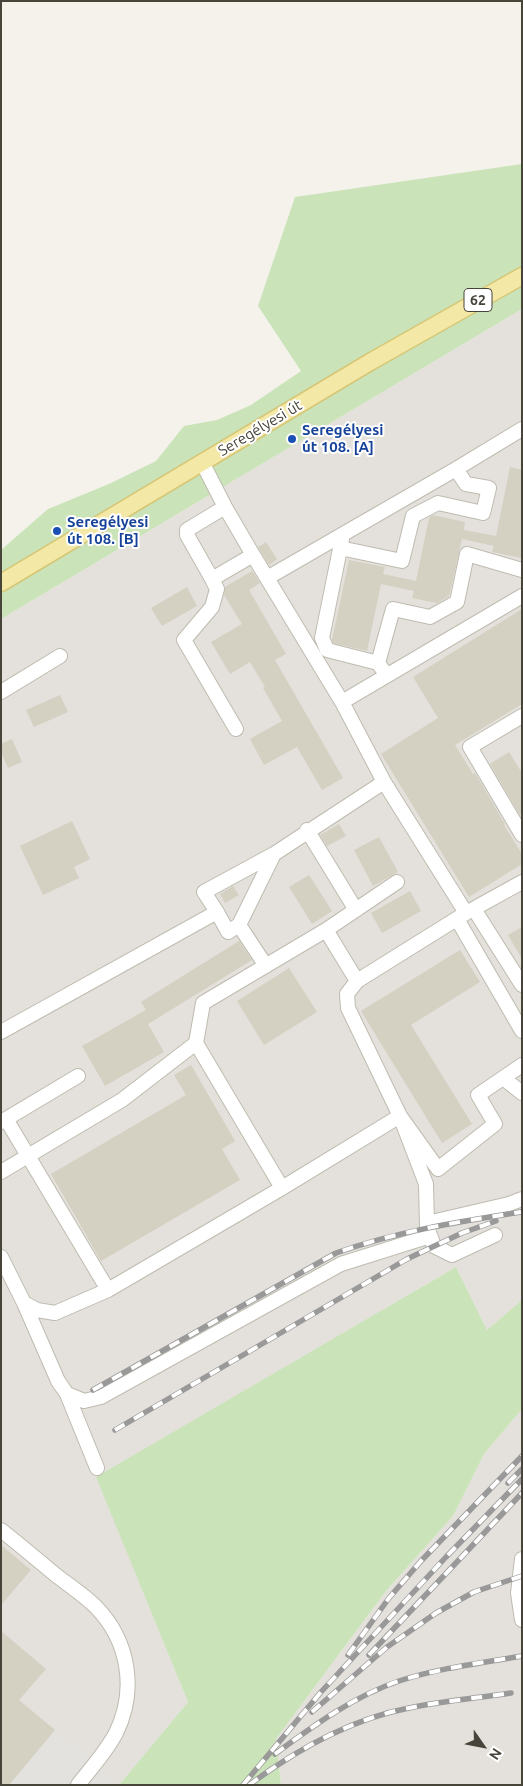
<!DOCTYPE html>
<html>
<head>
<meta charset="utf-8">
<style>
	body { margin:0 }
	#map { position:relative; width:523px; height:1786px; overflow:hidden; background:#f4f2eb; font-family:Ubuntu,sans-serif }
	canvas { display:block }
	.frame { position:absolute; inset:0; border:2px solid #47443a; pointer-events:none }
	.north { position:absolute; left:458px; top:1721px; width:50px; height:50px; -webkit-text-stroke:4px #fff; paint-order:stroke; rotate:123deg; font-size:14px; font-weight:700; line-height:20px; text-align:center; color:#47443a }
	.north::after { content:''; display:block; margin:auto; width:18px; height:22px; background:#47443a; clip-path:polygon(50% 0,100% 100%,50% 72%,0 100%) }
</style>
</head>
<body>
<div id="map">
<canvas width="523" height="1786"></canvas>
<div class="frame"></div>
<div class="north">N</div>
</div>
<script>
const c = document.querySelector('canvas').getContext('2d');
c.lineJoin = 'round';
function fillPath(path, color) { c.fillStyle = color; c.fill(path, 'evenodd'); }
function stroke(path, color, width, dash) { c.strokeStyle = color; c.lineWidth = width; c.lineCap = dash ? 'butt' : 'round'; c.setLineDash(dash || []); c.stroke(path); }
function drawText(font, color, halo, rows, align = 'center') {
  c.font = font + ' Ubuntu,sans-serif'; c.lineWidth = 4; c.setLineDash([]); c.textBaseline = 'middle'; c.strokeStyle = halo; c.fillStyle = color; for (const [text, x, y, turn = 0] of rows) {
    c.save(); c.translate(x, y); c.rotate((+turn || 0) * Math.PI / 180); c.textAlign = isNaN(turn) ? turn : align; if (halo) c.strokeText(text, 0, 0); c.fillText(text, 0, 0); c.restore();
  }
}
const industrial = new Path2D(`
	M 522,309 L 522,1300 L 487,1330 L 456,1267 L 97,1477 L 188,1702 L 119,1785 L 1,1785 L 1,619 Z
	M 522,1409 L 522,1785 L 281,1785 L 276,1739 L 386,1591 L 453,1516 L 484,1454 Z`);
const green = new Path2D(`
	M 522,164 L 522,309 L 1,619 L 1,550 L 48,509 L 109,484 L 156,461 L 184,426 L 217,420 L 251,405 L 301,371 L 258,306 L 295,197 Z
	M 456,1267 L 487,1330 L 522,1300 L 522,1409 L 484,1454 L 453,1516 L 386,1591 L 276,1739 L 281,1785 L 119,1785 L 188,1702 L 96,1477 Z`);
const parking = new Path2D(`
	M 55,1730 L 113,1777 L 107,1785 L 9,1785 Z`);
const building = new Path2D(`
	M 510,467 L 522,470 L 522,558 L 492,552 L 494,546 L 462,539 L 449,596 L 437,603 L 412,598 L 414,591 L 381,584 L 367,651 L 333,643 L 332,640 L 349,560 L 385,567 L 383,574 L 416,581 L 429,518 L 433,515 L 465,522 L 464,530 L 496,536 Z
	M 266,542 L 277,559 L 269,565 L 258,547 Z
	M 252,571 L 260,583 L 249,590 L 286,654 L 275,660 L 343,778 L 322,790 L 297,747 L 264,765 L 250,739 L 282,721 L 263,688 L 265,687 L 250,662 L 230,674 L 211,642 L 242,624 L 224,595 L 225,587 Z
	M 187,587 L 197,606 L 162,626 L 151,608 Z
	M 522,609 L 522,704 L 455,745 L 473,774 L 475,773 L 505,824 L 504,825 L 522,854 L 522,864 L 469,897 L 381,754 L 438,718 L 413,677 Z
	M 60,695 L 68,712 L 34,727 L 26,710 Z
	M 12,739 L 22,762 L 8,768 L 1,752 L 1,744 Z
	M 509,752 L 522,773 L 522,814 L 520,815 L 490,764 Z
	M 72,821 L 90,859 L 74,867 L 79,878 L 43,895 L 20,846 Z
	M 339,824 L 346,836 L 327,846 L 320,835 Z
	M 379,837 L 398,872 L 373,886 L 354,850 Z
	M 309,875 L 332,911 L 312,924 L 289,887 Z
	M 233,886 L 239,895 L 225,903 L 220,894 Z
	M 410,891 L 421,911 L 382,933 L 371,913 Z
	M 522,927 L 522,959 L 508,935 Z
	M 239,941 L 252,960 L 148,1024 L 164,1052 L 105,1086 L 82,1046 L 146,1010 L 141,1002 Z
	M 460,950 L 480,982 L 411,1025 L 472,1124 L 442,1143 L 361,1011 Z
	M 289,968 L 317,1012 L 264,1045 L 237,1001 Z
	M 191,1065 L 235,1141 L 222,1149 L 240,1180 L 101,1261 L 51,1174 L 186,1095 L 174,1075 Z
	M 1,1545 L 31,1570 L 1,1605 Z
	M 1,1631 L 46,1669 L 19,1700 L 55,1730 L 9,1785 L 1,1785 Z`);
const minor = new Path2D(`
	M 202,462 L 225,507 L 253,555 L 212,579 L 187,535 L 187,530 L 225,507
	M 342,539 L 322,638 L 327,650 L 378,663 L 383,670
	M 340,548 L 402,561 L 413,516 L 438,503 L 483,513 L 489,488 L 466,484 L 456,469
	M 253,555 L 342,702 L 384,782 L 466,913
	M 267,578 L 456,469 L 522,429
	M 212,579 L 217,589 L 212,607 L 184,640 L 236,729
	M 378,663 L 393,609 L 430,617 L 457,602 L 467,554 L 522,570
	M 1,692 L 60,656
	M 342,702 L 522,596
	M 522,716 L 470,747 L 522,835
	M 307,830 L 356,910
	M 474,909 L 522,985
	M 217,912 L 228,932 L 239,925
	M 457,919 L 522,1031
	M 326,930 L 357,981
	M 266,966 L 239,925 L 274,854
	M 1,1032 L 217,912 L 204,892 L 274,854 L 384,782
	M 503,1078 L 522,1093
	M 6,1119 L 108,1290
	M 1,1122 L 78,1076
	M 1,1172 L 122,1100 L 196,1043
	M 282,1188 L 196,1043 L 203,1003 L 326,930 L 397,882
	M 427,1223 L 509,1204 L 522,1199
	M 495,1235 L 452,1255 L 434,1246 L 427,1227 L 426,1184 L 400,1116 L 348,1008 L 347,994 L 357,981 L 466,913 L 522,882
	M 1,1257 L 24,1303 L 37,1310 L 55,1313 L 108,1290 L 282,1188 L 400,1116 L 438,1169 L 495,1124 L 478,1095 L 522,1065
	M 24,1303 L 58,1381 L 67,1394 L 84,1401 L 101,1397 L 341,1264 L 430,1236
	M 67,1394 L 97,1468
	M 1,1530 C 20,1545 39,1561 57,1576 C 70,1586 84,1595 96,1607 C 129,1641 137,1690 116,1733 C 106,1752 91,1768 78,1785
	M 522,1559 L 518,1593 L 522,1620`);
const major = new Path2D(`
	M 1,583 L 370,362 L 522,276`);
const rail = new Path2D(`
	M 93,1390 L 336,1253 C 398,1231 457,1222 521,1212
	M 115,1430 L 407,1259 L 462,1233 L 496,1221
	M 508,1483 L 522,1469
	M 348,1655 L 389,1598 L 421,1561 L 522,1456
	M 369,1655 L 522,1493
	M 312,1712 L 387,1647 L 436,1613 L 474,1592 L 522,1576
	M 275,1754 C 313,1726 354,1696 399,1681 C 439,1668 481,1663 522,1656
	M 243,1785 L 321,1692 L 446,1557 L 522,1479
	M 249,1785 C 296,1750 351,1719 409,1708 C 443,1701 477,1698 511,1693`);
const markers = [
	[292,439,5,"#1a4fb4"],
	[57,531,5,"#1a4fb4"]
];
const shields = [
	[478,300,28]
];
const shieldNames = [
	["62",478,300]
];
const streetNames = [
	["Seregélyesi út",260,428,-31]
];
const transitNames = [
	["Seregélyesi",302,430],
	["út 108. [A]",302,447],
	["Seregélyesi",67,522],
	["út 108. [B]",67,539]
];
fillPath(industrial, '#e4e1dc');
fillPath(green, '#cae3b9');
fillPath(parking, '#e3e2df');
fillPath(building, '#d4d0c2');
stroke(minor, '#bebbaf', 16);
stroke(major, '#d6c777', 19);
stroke(minor, '#fff', 14);
stroke(major, '#f3e8a6', 16);
stroke(rail, '#999', 5.5);
stroke(rail, '#fff', 4, [11]);
for (const [x, y, r, color] of markers) { const dot = new Path2D(); dot.arc(x, y, r, 0, 2 * Math.PI); c.fillStyle = color; c.fill(dot); stroke(dot, '#fff', 2); }
for (const [x, y, w] of shields) { const box = new Path2D(); box.roundRect(x - w / 2, y - 11.5, w, 23, 4); c.fillStyle = '#fff'; c.fill(box); stroke(box, '#47443a', 1); }
drawText('bold 14px', '#47443a', null, shieldNames);
drawText('15px', '#47443a', '#fff', streetNames);
drawText('bold 15px', '#164399', '#fff', transitNames, 'left');
</script>
</body>
</html>
